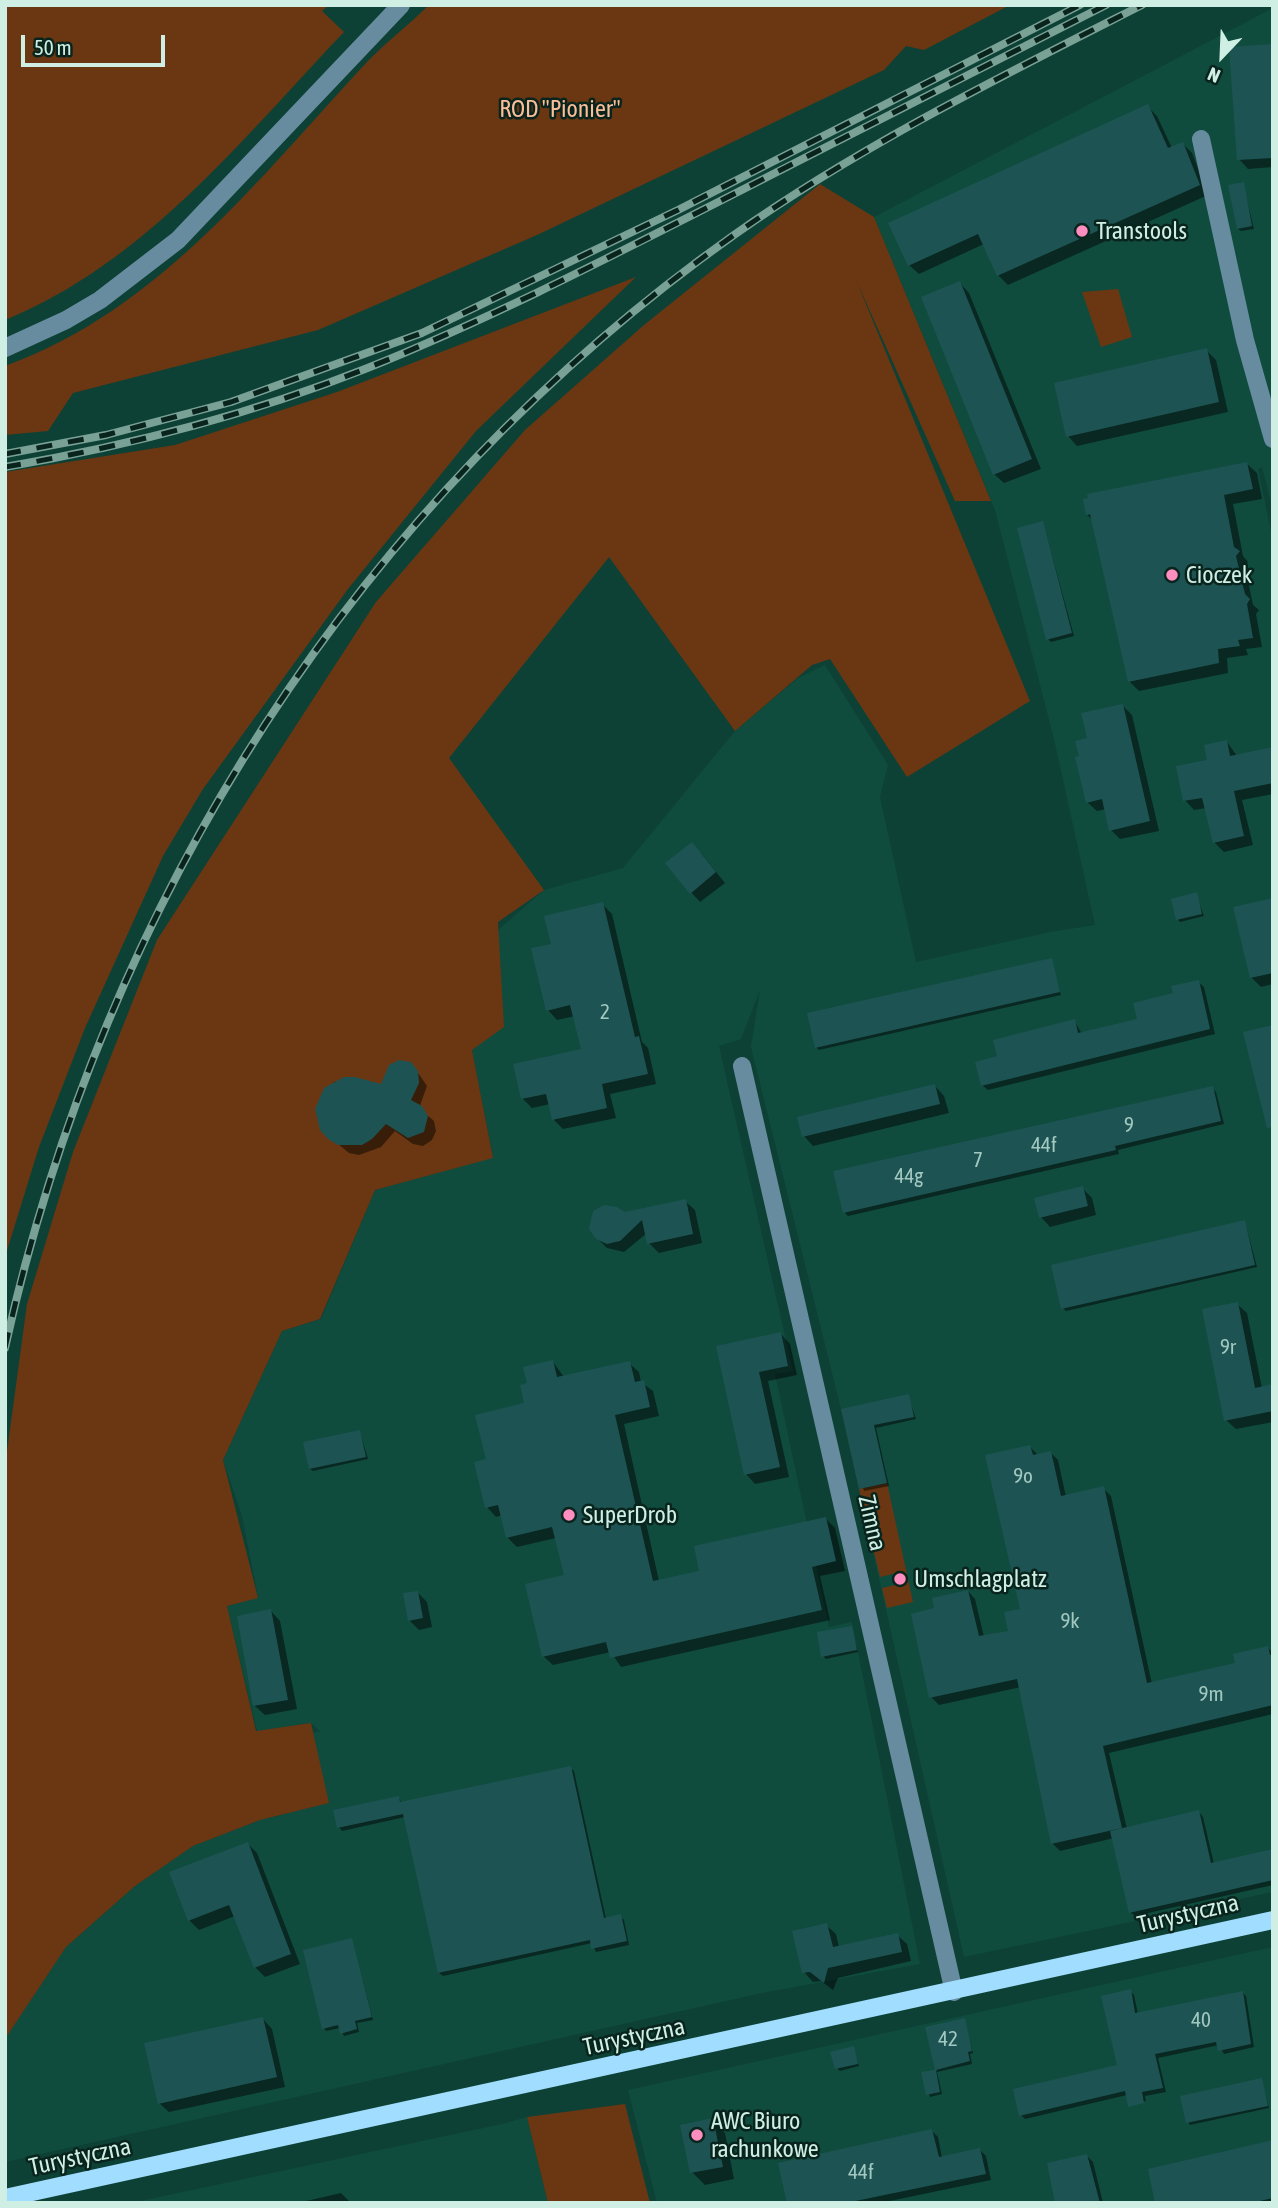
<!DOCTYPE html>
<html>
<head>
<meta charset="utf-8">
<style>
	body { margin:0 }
	#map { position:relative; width:1278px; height:2208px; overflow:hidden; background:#0e4135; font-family:"Asap Condensed",sans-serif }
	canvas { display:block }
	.frame { position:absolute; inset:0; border:7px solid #cfefe4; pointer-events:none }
	.north { position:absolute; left:1187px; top:21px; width:70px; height:70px; -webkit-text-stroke:5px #09241d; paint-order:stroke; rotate:203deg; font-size:19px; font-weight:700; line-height:28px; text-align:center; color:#cfefe4 }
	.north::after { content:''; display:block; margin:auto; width:24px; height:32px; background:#cfefe4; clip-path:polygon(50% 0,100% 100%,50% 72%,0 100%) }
	.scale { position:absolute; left:21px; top:35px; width:144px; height:32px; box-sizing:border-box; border:4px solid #cfefe4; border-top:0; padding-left:9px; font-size:21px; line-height:24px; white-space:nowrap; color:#cfefe4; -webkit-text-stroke:5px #09241d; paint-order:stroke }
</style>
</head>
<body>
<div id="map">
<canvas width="1278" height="2208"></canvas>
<div class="frame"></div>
<div class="north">N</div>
<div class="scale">50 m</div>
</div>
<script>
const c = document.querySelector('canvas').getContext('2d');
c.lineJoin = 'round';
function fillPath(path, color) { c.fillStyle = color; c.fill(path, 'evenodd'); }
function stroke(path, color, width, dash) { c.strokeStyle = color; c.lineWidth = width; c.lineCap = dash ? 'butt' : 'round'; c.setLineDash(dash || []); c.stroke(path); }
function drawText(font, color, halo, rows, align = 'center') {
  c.font = font + ' "Asap Condensed",sans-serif'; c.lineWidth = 5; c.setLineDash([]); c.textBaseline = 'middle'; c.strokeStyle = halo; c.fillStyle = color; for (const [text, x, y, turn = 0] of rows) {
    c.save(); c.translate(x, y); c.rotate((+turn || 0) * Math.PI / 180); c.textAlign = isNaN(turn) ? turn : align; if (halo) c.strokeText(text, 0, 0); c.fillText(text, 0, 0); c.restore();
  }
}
const built = new Path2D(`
	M 1273,8 L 1273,510 L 1262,467 L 1258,469 L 1273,541 L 1273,1892 L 964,1957 L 841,1409 L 751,1047 L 760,990 L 741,1039 L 719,1046 L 793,1371 L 775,1374 L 829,1627 L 852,1622 L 920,1964 L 762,1993 L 5,2162 L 5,2039 L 66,1947 L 135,1886 L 193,1846 L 260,1820 L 329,1803 L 312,1733 L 320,1731 L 311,1723 L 257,1731 L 227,1606 L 258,1597 L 242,1516 L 223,1460 L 282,1331 L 321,1319 L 375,1190 L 493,1157 L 472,1050 L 498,930 L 544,890 L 623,868 L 735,731 L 798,678 L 825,665 L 888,765 L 880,797 L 916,962 L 1050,932 L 1095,925 L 1054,739 L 995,510 L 874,217 Z
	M 1273,1947 L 1273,2203 L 657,2203 L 628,2090 Z
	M 527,2117 L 548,2203 L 131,2203 L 502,2124 Z`);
const green = new Path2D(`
	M 5,5 L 329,5 L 322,11 L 344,32 C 243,138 145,263 5,320 Z
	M 429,5 L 1010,5 L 924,50 L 906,46 L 884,70 L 537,235 L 318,330 L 73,393 L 48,431 L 5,435 L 5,366 C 158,311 260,177 367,62 C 386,42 409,25 429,5 Z
	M 820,184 L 874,217 L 991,501 L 955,501 L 856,280 L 1030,701 L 907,777 L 830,659 L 812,665 L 735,731 L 609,557 L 449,758 L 544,890 L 498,922 L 504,1027 L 472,1050 L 493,1158 L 375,1190 L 320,1319 L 282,1331 L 223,1460 L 258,1598 L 227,1606 L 256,1731 L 311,1723 L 329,1803 L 260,1820 L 193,1846 L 135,1886 L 66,1947 L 5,2039 L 5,1466 L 27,1304 L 73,1152 L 157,940 L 376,602 L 525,430 L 644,325 Z
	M 636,277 L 476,431 L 348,589 L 203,789 L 163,856 L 85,1028 L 39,1147 L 5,1257 L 5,472 L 175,445 L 337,392 Z
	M 1118,289 L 1132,337 L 1101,347 L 1082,292 Z
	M 887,1483 L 913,1602 L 887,1608 L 882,1588 L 904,1583 L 901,1572 L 880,1577 L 859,1489 Z
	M 625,2104 L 650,2203 L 548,2203 L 527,2117 Z`);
const shadow = new Path2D(`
	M 1273,46 L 1273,167 L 1248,169 L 1239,159 Z
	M 1147,106 L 1157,116 L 1172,148 L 1183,144 L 1192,153 L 1208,195 L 1008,285 L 998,275 L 984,244 L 919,274 L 909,265 Z
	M 1243,184 L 1254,229 L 1241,231 L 1238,229 Z
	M 960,283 L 969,293 L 1041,469 L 1004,483 L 994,474 Z
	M 1206,350 L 1216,360 L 1228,412 L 1077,446 L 1068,436 Z
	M 1247,464 L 1257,473 L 1262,499 L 1233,504 L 1243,556 L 1248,562 L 1245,567 L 1253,605 L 1259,610 L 1256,614 L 1262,647 L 1246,649 L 1248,655 L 1227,658 L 1228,673 L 1139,691 L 1129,681 L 1094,521 L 1087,515 Z
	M 1043,523 L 1074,636 L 1051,642 L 1048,639 Z
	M 1122,705 L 1132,715 L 1159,831 L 1120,839 L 1111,830 L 1106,809 L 1097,811 L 1087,802 L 1081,757 L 1089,739 Z
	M 1227,742 L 1237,756 L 1273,749 L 1273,794 L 1242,800 L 1253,845 L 1224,852 L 1214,842 L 1206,808 L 1194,810 L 1185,800 L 1209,761 Z
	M 701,853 L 725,883 L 700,902 L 691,892 Z
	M 1196,894 L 1204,916 L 1180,922 L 1178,920 Z
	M 1273,900 L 1273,984 L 1261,987 L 1251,977 Z
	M 602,904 L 612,914 L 642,1042 L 648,1048 L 656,1084 L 610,1094 L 616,1118 L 563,1129 L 554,1120 L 550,1104 L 532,1108 L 522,1098 L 583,1051 L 575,1016 L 557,1020 L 548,1010 L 553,945 Z
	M 1051,960 L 1061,995 L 819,1050 L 816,1047 Z
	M 1198,982 L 1204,987 L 1215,1034 L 988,1090 L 982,1085 L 999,1058 L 1074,1020 L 1082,1034 L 1139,1020 Z
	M 414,1067 L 427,1086 L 419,1108 L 434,1121 L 436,1131 L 432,1140 L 423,1146 L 413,1144 L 395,1131 L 381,1147 L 359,1155 L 349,1153 L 331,1138 L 317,1109 L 320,1098 L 334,1082 L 355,1078 L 382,1086 Z
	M 935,1086 L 944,1096 L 949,1113 L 813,1146 L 804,1136 Z
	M 1212,1088 L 1216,1092 L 1224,1124 L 1118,1150 L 1119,1154 L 848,1216 L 844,1212 L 835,1173 Z
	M 1082,1188 L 1092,1198 L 1096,1215 L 1050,1227 L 1041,1217 Z
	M 685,1201 L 695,1210 L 702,1243 L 659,1253 L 649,1243 L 647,1233 L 624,1252 L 607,1248 L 597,1238 L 625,1214 Z
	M 1245,1222 L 1257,1267 L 1066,1311 L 1063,1308 Z
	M 1237,1304 L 1247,1313 L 1262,1388 L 1273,1386 L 1273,1422 L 1236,1429 L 1226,1420 Z
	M 781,1334 L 790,1344 L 797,1375 L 768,1381 L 789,1477 L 755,1484 L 746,1474 L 718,1347 Z
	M 553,1362 L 564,1377 L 629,1363 L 639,1372 L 641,1382 L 653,1391 L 659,1416 L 624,1424 L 659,1581 L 702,1572 L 826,1519 L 835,1528 L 845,1571 L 820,1576 L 830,1620 L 621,1667 L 611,1652 L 553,1665 L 543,1656 L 566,1576 L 556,1538 L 517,1547 L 507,1537 L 502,1515 L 496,1517 L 487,1507 L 488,1461 L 526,1404 L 529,1385 Z
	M 908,1396 L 916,1419 L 876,1428 L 889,1486 L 864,1491 L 843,1411 Z
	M 360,1432 L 368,1459 L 313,1471 L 310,1469 Z
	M 1030,1447 L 1038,1455 L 1050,1452 L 1058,1460 L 1066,1497 L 1103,1488 L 1111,1496 L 1152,1684 L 1238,1665 L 1268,1648 L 1273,1653 L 1273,1714 L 1109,1753 L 1127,1829 L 1199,1812 L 1203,1817 L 1214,1864 L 1273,1851 L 1273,1885 L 1135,1916 L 1130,1912 L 1114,1838 L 1060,1851 L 1052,1843 L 1021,1687 L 939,1705 L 931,1697 L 936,1610 L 968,1591 L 975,1599 L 984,1637 L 1010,1632 L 1022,1610 Z
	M 418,1593 L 427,1602 L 432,1627 L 419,1630 L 409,1620 Z
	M 271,1611 L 280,1621 L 297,1709 L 265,1715 L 255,1706 Z
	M 851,1627 L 858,1652 L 826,1659 L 823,1656 Z
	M 570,1768 L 574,1771 L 606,1919 L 620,1916 L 624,1920 L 629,1945 L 596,1952 L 592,1943 L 443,1976 L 439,1973 L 405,1817 L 342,1831 L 339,1827 L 399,1798 L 402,1804 Z
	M 248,1844 L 257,1853 L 300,1964 L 265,1977 L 255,1967 L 235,1916 L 199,1930 L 189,1920 Z
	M 826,1925 L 836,1934 L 839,1947 L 897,1935 L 907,1944 L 911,1961 L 838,1978 L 833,1990 L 821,1981 L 813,1982 L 804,1972 Z
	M 352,1940 L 373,2020 L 357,2023 L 359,2032 L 344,2036 L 340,2028 L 326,2031 L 324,2028 Z
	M 1130,1991 L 1134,1995 L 1138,2014 L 1242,1992 L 1246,1996 L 1254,2047 L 1224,2054 L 1219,2045 L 1158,2058 L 1166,2092 L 1145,2096 L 1146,2101 L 1130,2104 L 1127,2095 L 1025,2119 L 1021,2115 L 1119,2066 Z
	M 263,2019 L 272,2029 L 285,2087 L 169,2112 L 159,2103 Z
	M 964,2020 L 973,2053 L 970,2054 L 972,2064 L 937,2072 L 942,2094 L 930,2097 L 923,2074 L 937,2071 L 927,2029 Z
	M 853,2048 L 859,2066 L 840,2071 L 837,2068 Z
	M 1261,2080 L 1269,2108 L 1190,2125 L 1188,2122 Z
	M 712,2120 L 725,2133 L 734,2179 L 705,2185 L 692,2172 Z
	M 932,2131 L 938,2137 L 942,2158 L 980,2150 L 986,2156 L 991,2180 L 880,2203 L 789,2203 Z
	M 1273,2141 L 1273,2203 L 1157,2203 Z
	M 1087,2156 L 1093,2162 L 1103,2203 L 1057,2203 Z
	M 341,2193 L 351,2203 L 302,2203 L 302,2202 Z`);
const building = new Path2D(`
	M 1273,44 L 1273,158 L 1237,160 L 1229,47 Z
	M 1148,104 L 1168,148 L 1183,142 L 1200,185 L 997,276 L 978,234 L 908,266 L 888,223 Z
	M 1244,182 L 1252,226 L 1237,229 L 1228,185 Z
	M 960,281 L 1032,459 L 993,475 L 921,297 Z
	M 1207,348 L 1219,402 L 1066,437 L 1054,383 Z
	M 1247,462 L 1253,489 L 1224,495 L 1234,547 L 1240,551 L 1236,556 L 1245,594 L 1250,599 L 1247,604 L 1253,638 L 1238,640 L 1240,646 L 1218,649 L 1219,663 L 1128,682 L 1090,514 L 1086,515 L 1083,499 L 1088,498 L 1087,494 Z
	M 1043,521 L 1072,633 L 1046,640 L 1017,528 Z
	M 1123,704 L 1150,821 L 1109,831 L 1102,799 L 1086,803 L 1075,757 L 1079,756 L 1075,741 L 1087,738 L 1081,713 Z
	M 1227,740 L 1230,756 L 1273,747 L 1273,783 L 1234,791 L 1244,836 L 1213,843 L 1202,798 L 1183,801 L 1176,766 L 1207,760 L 1204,745 Z
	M 692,842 L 716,872 L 690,894 L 665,863 Z
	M 1197,892 L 1202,914 L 1176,920 L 1171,899 Z
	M 1273,898 L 1273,973 L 1250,978 L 1233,907 Z
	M 603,902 L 635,1037 L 639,1036 L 648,1074 L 602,1084 L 607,1108 L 552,1120 L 546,1094 L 521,1099 L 513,1064 L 581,1049 L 570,1005 L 546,1011 L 531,948 L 551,944 L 544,916 Z
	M 1052,958 L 1060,992 L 815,1048 L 807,1013 Z
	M 1199,980 L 1210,1029 L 981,1086 L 975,1062 L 997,1056 L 993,1040 L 1075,1019 L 1078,1033 L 1137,1019 L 1133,1003 L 1173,993 L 1171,986 Z
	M 1273,1025 L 1273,1127 L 1267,1128 L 1243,1032 Z
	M 399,1060 L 411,1062 L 418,1071 L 419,1083 L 411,1100 L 422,1106 L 428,1116 L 424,1132 L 408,1138 L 386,1124 L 372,1139 L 362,1145 L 338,1145 L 328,1139 L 320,1130 L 315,1109 L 324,1088 L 344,1077 L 355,1077 L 381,1084 L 389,1065 Z
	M 935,1084 L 940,1104 L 802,1137 L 797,1117 Z
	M 1213,1086 L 1221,1121 L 1115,1146 L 1116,1150 L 843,1213 L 833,1171 Z
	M 1083,1186 L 1088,1206 L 1039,1218 L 1034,1198 Z
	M 686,1199 L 693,1234 L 647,1244 L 642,1220 L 620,1241 L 607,1244 L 596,1239 L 589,1229 L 593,1211 L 604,1205 L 617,1207 L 625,1212 Z
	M 1245,1220 L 1255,1265 L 1061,1309 L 1051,1265 Z
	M 1238,1302 L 1255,1388 L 1273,1384 L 1273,1411 L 1224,1421 L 1202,1309 Z
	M 781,1332 L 788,1366 L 759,1372 L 780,1467 L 744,1475 L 716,1346 Z
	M 553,1360 L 557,1377 L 630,1361 L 635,1382 L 644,1380 L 650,1407 L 615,1415 L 653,1581 L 699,1571 L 694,1546 L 826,1517 L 836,1561 L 812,1567 L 822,1610 L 610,1658 L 606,1642 L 542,1657 L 525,1584 L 564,1575 L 552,1527 L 506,1538 L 498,1505 L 485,1508 L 474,1462 L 486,1459 L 475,1415 L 524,1403 L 520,1385 L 527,1383 L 523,1367 Z
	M 909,1394 L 914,1417 L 874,1425 L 887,1483 L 859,1489 L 841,1409 Z
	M 360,1430 L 366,1457 L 309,1469 L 303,1442 Z
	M 1030,1445 L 1033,1455 L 1051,1451 L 1061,1496 L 1104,1486 L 1147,1683 L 1235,1663 L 1233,1654 L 1268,1646 L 1270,1655 L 1273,1654 L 1273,1705 L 1103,1746 L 1122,1828 L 1051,1844 L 1017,1679 L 929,1698 L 911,1614 L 934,1608 L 932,1598 L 968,1590 L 979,1636 L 1008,1631 L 1004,1612 L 1020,1609 L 985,1455 Z
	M 418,1591 L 423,1618 L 408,1621 L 403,1593 Z
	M 271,1609 L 288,1700 L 253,1706 L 237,1616 Z
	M 852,1626 L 857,1650 L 821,1657 L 817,1632 Z
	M 571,1766 L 604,1918 L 621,1914 L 627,1941 L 591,1949 L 590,1940 L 438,1973 L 403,1814 L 337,1828 L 333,1810 L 399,1796 L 400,1802 Z
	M 1199,1810 L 1211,1863 L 1273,1849 L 1273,1880 L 1129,1913 L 1110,1831 Z
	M 248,1842 L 291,1954 L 254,1968 L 229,1905 L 188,1921 L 169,1872 Z
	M 827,1923 L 833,1947 L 898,1933 L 902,1952 L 828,1968 L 824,1983 L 810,1972 L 802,1973 L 792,1931 Z
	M 352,1938 L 372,2017 L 355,2021 L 357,2029 L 340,2034 L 338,2025 L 322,2029 L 303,1950 Z
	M 1131,1989 L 1135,2013 L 1243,1991 L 1251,2044 L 1218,2051 L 1216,2042 L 1155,2054 L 1163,2088 L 1142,2092 L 1144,2103 L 1128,2107 L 1125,2091 L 1019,2116 L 1013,2089 L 1117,2065 L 1101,1996 Z
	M 263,2017 L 277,2077 L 158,2104 L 144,2043 Z
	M 965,2018 L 972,2051 L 968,2052 L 970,2061 L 936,2070 L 940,2092 L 926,2095 L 921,2072 L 935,2070 L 925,2027 Z
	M 854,2046 L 858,2064 L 835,2069 L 830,2052 Z
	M 1262,2078 L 1268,2106 L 1186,2123 L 1180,2096 Z
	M 713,2118 L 723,2167 L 690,2173 L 680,2125 Z
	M 932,2129 L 939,2157 L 980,2148 L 986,2174 L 846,2203 L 787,2203 L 778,2163 Z
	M 1273,2140 L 1273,2198 L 1251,2203 L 1155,2203 L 1148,2169 Z
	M 1087,2154 L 1100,2203 L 1055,2203 L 1047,2163 Z`);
const minor = new Path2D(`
	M 1201,139 L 1245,340 L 1273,439
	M 5,348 L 66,320 L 100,300 L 178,240 L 401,5
	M 742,1066 L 954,1992`);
const major = new Path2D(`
	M 5,2198 L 1273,1920`);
const rail = new Path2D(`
	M 5,454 L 106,435 L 231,402 L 422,333 L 678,210 L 1080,5
	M 5,467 C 128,446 249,415 365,369 C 490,319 610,257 730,196 C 855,132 980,69 1106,5
	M 5,1348 C 103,902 359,500 734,235 C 862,145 1002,76 1142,5`);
const markers = [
	[1082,231,7,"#fd8ebf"],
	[1172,575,7,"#fd8ebf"],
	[569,1515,7,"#fd8ebf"],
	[900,1579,7,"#fd8ebf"],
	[697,2135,7,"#fd8ebf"]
];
const numberNames = [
	["2",605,1012],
	["9",1129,1125],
	["44f",1044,1145],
	["7",978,1160],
	["44g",909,1176],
	["9r",1228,1347],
	["9o",1023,1476],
	["9k",1070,1621],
	["9m",1211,1694],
	["40",1201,2020],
	["42",948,2039],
	["44f",861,2172]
];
const parkNames = [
	["ROD \"Pionier\"",560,109]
];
const poiNames = [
	["Transtools",1096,231],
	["Cioczek",1186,575],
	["SuperDrob",583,1515],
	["Umschlagplatz",914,1579],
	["AWC Biuro",711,2121],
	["rachunkowe",711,2149]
];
const streetNames = [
	["Zimna",872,1523,77],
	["Turystyczna",1188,1914,-13],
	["Turystyczna",634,2037,-12],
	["Turystyczna",80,2157,-12]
];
fillPath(built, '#0f4c3e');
fillPath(green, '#6a3712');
fillPath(shadow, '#0007');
fillPath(building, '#1d5453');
stroke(minor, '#678ca0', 18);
stroke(major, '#a1ddff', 18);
stroke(rail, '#79a196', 8);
stroke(rail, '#09241d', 5, [16]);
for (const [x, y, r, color] of markers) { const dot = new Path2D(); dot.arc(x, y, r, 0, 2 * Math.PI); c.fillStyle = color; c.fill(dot); stroke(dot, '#09241d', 2.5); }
drawText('21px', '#a2c8c0', null, numberNames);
drawText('24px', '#fabe98', '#09241d', parkNames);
drawText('24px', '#cfefe4', '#09241d', poiNames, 'left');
drawText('24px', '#cfefe4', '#09241d', streetNames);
</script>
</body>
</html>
